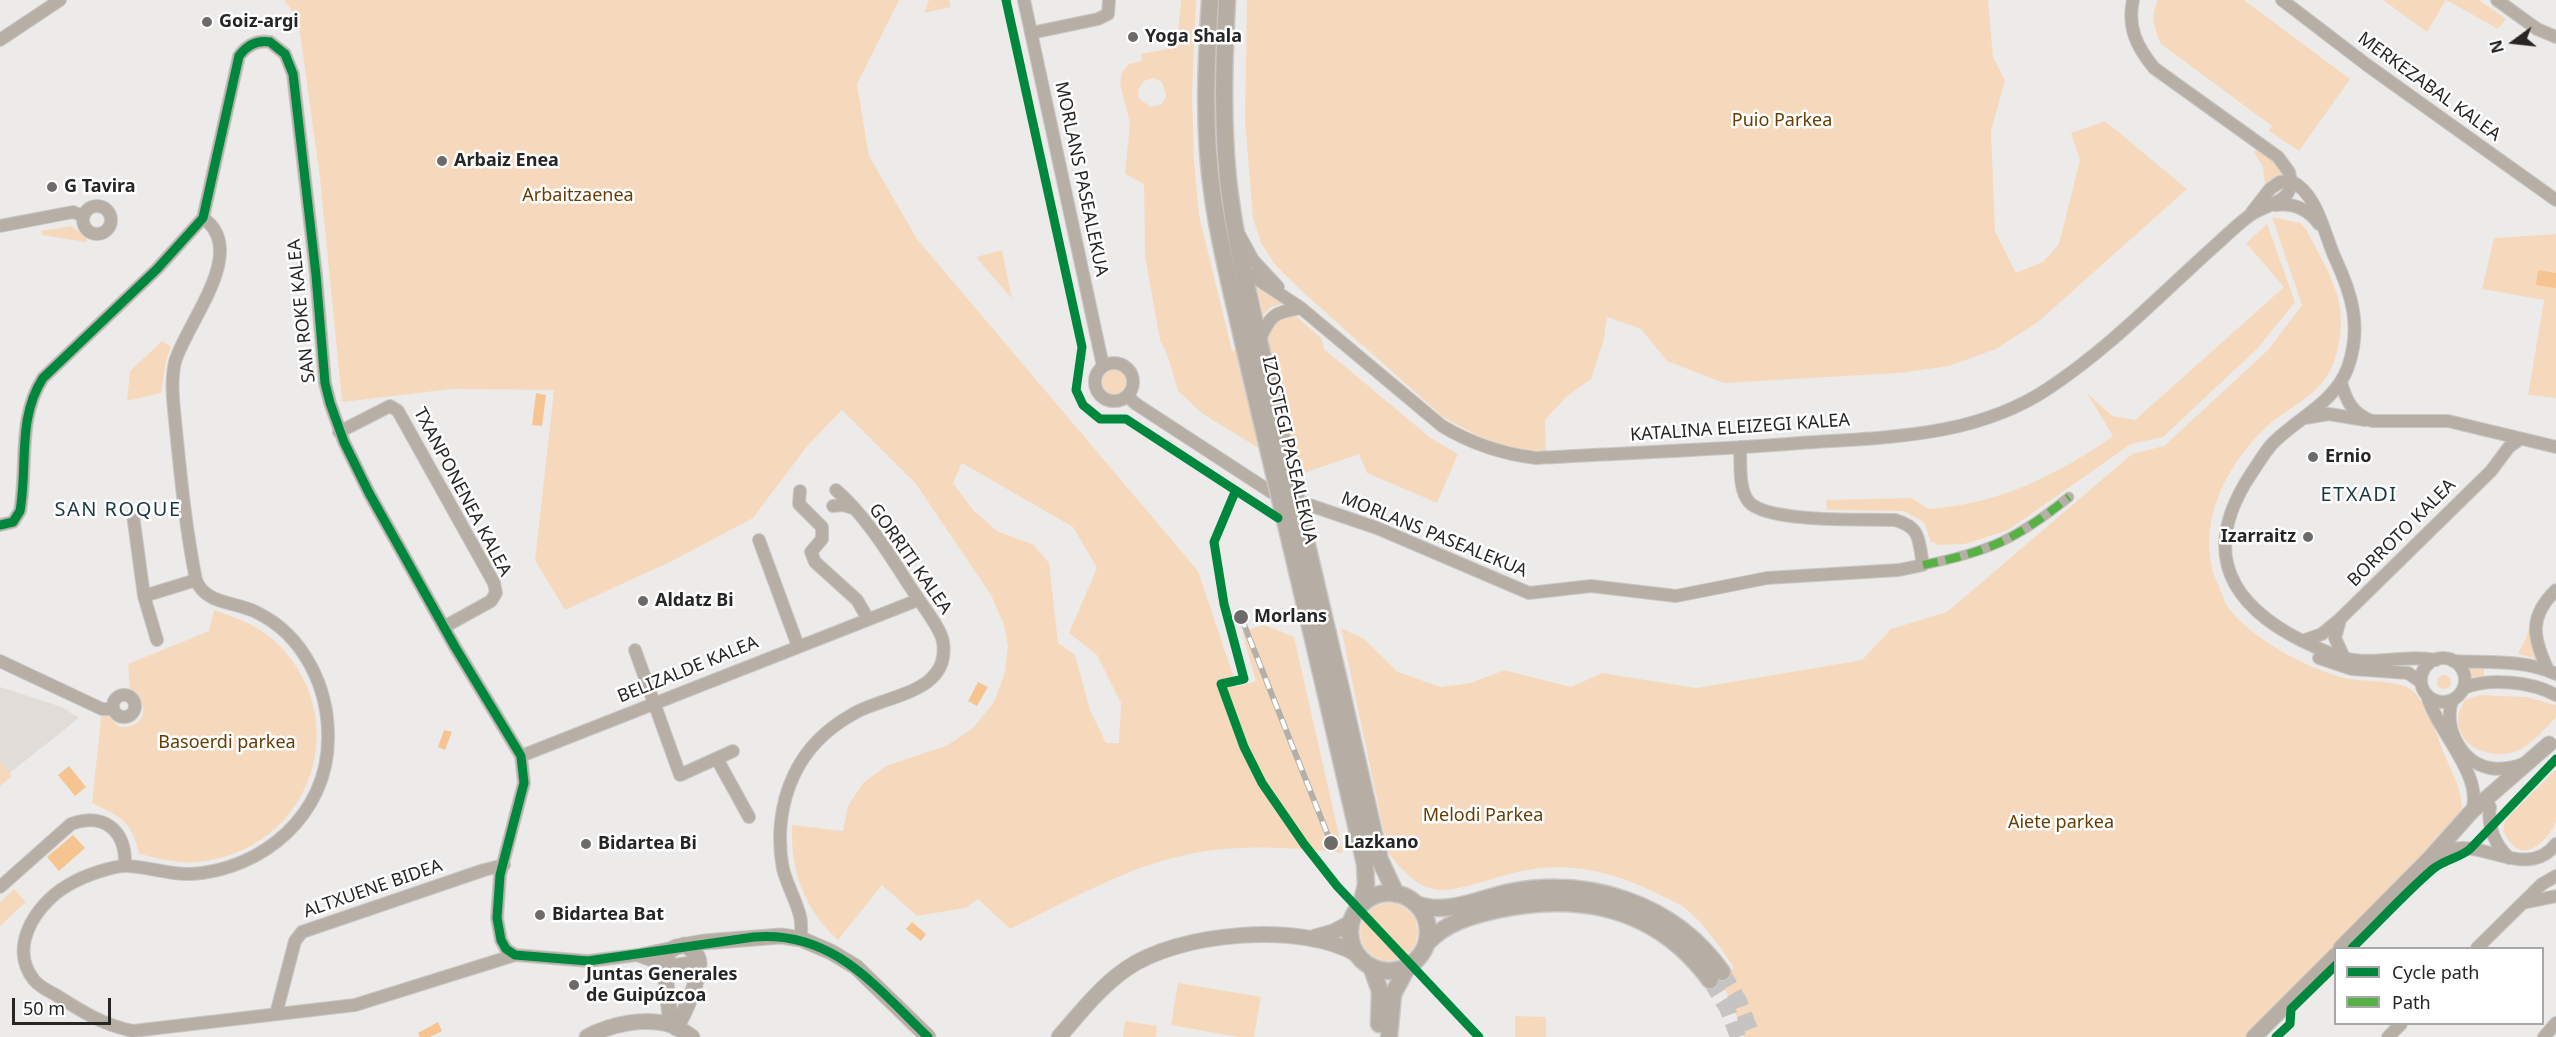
<!DOCTYPE html>
<html>
<head>
<meta charset="utf-8">
<style>
	body { margin:0 }
	#map { position:relative; width:2556px; height:1037px; overflow:hidden; background:#edebea; font-family:"Noto Sans",sans-serif }
	canvas { display:block }
	.legend { position:absolute; left:2334px; top:947px; width:210px; height:78px; box-sizing:border-box; background:#fff; border:2px solid #a9a8a8; margin:0; padding:8px 10px; list-style:none; font-size:18px; color:#272625 }
	.legend li { display:flex; align-items:center; gap:12px; height:30px }
	.legend b { width:30px; border:2px solid #a9a8a8 }
	.north { position:absolute; left:2484px; top:12px; width:60px; height:60px; -webkit-text-stroke:4px #fff; paint-order:stroke; rotate:255deg; font-size:16px; font-weight:700; line-height:24px; text-align:center; color:#272625 }
	.north::after { content:''; display:block; margin:auto; width:21px; height:27px; background:#272625; clip-path:polygon(50% 0,100% 100%,50% 72%,0 100%) }
	.scale { position:absolute; left:12px; top:998px; width:99px; height:27px; box-sizing:border-box; border:3px solid #272625; border-top:0; padding-left:8px; font-size:18px; line-height:21px; white-space:nowrap; color:#272625; -webkit-text-stroke:4px #fff; paint-order:stroke }
</style>
</head>
<body>
<div id="map">
<canvas width="2556" height="1037"></canvas>
<ul class="legend">
<li><b style="height:8px;background:#00873e"></b>Cycle path</li>
<li><b style="height:8px;background:#56b245"></b>Path</li>
</ul>
<div class="north">N</div>
<div class="scale">50 m</div>
</div>
<script>
const c = document.querySelector('canvas').getContext('2d');
c.lineJoin = 'round';
function fillPath(path, color) { c.fillStyle = color; c.fill(path, 'evenodd'); }
function stroke(path, color, width, dash) { c.strokeStyle = color; c.lineWidth = width; c.lineCap = dash ? 'butt' : 'round'; c.setLineDash(dash || []); c.stroke(path); }
function drawText(font, color, halo, rows, align = 'center') {
  c.font = font + ' "Noto Sans",sans-serif'; c.lineWidth = 5; c.setLineDash([]); c.textBaseline = 'middle'; c.strokeStyle = halo; c.fillStyle = color; for (const [text, x, y, turn = 0] of rows) {
    c.save(); c.translate(x, y); c.rotate((+turn || 0) * Math.PI / 180); c.textAlign = isNaN(turn) ? turn : align; if (halo) c.strokeText(text, 0, 0); c.fillText(text, 0, 0); c.restore();
  }
}
const built = new Path2D(`
	M 0,687 L 62,707 L 79,718 L 11,772 L 0,787 Z`);
const green = new Path2D(`
	M 284,0 L 899,0 L 857,84 L 869,156 L 917,239 L 1198,571 L 1237,687 L 1256,681 L 1242,632 L 1264,625 L 1294,637 L 1343,853 C 1284,846 1222,843 1165,860 C 1111,876 1060,905 1010,929 L 978,899 L 965,908 L 917,916 L 882,885 L 838,940 C 804,909 790,870 792,825 L 843,831 L 848,806 L 863,783 L 886,766 L 948,745 L 974,727 L 994,702 L 1005,672 L 1008,646 L 1004,625 L 991,595 L 916,484 L 842,410 L 808,445 L 753,518 L 672,561 L 565,610 L 535,560 L 554,390 L 452,389 L 342,402 L 320,178 L 298,19 ZM 962,463 L 1073,527 L 1097,568 L 1069,633 L 1097,655 L 1121,703 L 1119,743 L 1106,743 L 1090,710 L 1075,655 L 1058,643 L 1049,563 L 1034,545 L 997,531 L 973,510 L 953,483 Z
	M 929,0 L 949,0 L 951,7 L 924,13 Z
	M 1181,0 L 1196,0 L 1192,95 L 1194,160 L 1199,215 L 1232,351 L 1267,340 C 1270,325 1280,314 1297,317 L 1322,339 L 1324,349 L 1432,439 L 1458,454 L 1437,503 L 1367,473 L 1359,454 L 1301,474 L 1203,414 L 1178,391 L 1168,357 L 1160,340 L 1145,256 L 1144,184 L 1125,174 L 1130,123 L 1120,84 L 1122,72 L 1129,64 L 1142,61 L 1141,54 L 1177,47 ZM 1153,78 L 1162,82 L 1166,96 L 1162,104 L 1151,107 L 1139,99 L 1138,90 L 1144,81 Z
	M 1247,0 L 1988,0 L 1993,57 L 2005,81 L 1991,131 L 1995,231 L 2016,273 L 2043,262 L 2059,244 L 2080,160 L 2071,133 L 2105,121 L 2187,189 L 2038,322 L 1996,349 L 1949,366 L 1899,373 L 1724,383 L 1667,361 L 1641,329 L 1607,317 L 1604,339 L 1591,379 L 1566,397 L 1545,420 L 1546,451 L 1524,450 L 1504,445 L 1480,437 L 1443,417 L 1305,294 L 1275,265 L 1261,243 L 1253,218 L 1245,120 Z
	M 2158,0 L 2244,0 L 2350,79 L 2299,151 L 2269,131 L 2272,126 L 2161,44 C 2154,27 2150,17 2158,0 Z
	M 2383,0 L 2446,0 L 2427,32 Z
	M 2446,0 L 2479,0 L 2506,19 L 2498,29 Z
	M 2258,149 L 2277,163 L 2284,175 L 2265,186 L 2263,167 L 2254,152 Z
	M 2272,217 L 2300,223 L 2306,229 C 2317,251 2337,283 2340,308 C 2343,333 2338,366 2320,385 C 2304,403 2280,413 2263,430 C 2224,469 2195,528 2217,582 C 2221,590 2223,600 2228,607 C 2248,637 2316,674 2351,679 C 2367,682 2402,680 2413,691 C 2430,708 2436,734 2445,756 C 2453,774 2465,795 2461,816 L 2245,1037 L 1743,1037 L 1742,1028 L 1720,978 L 1734,968 C 1720,946 1705,925 1685,908 C 1677,902 1665,898 1656,893 C 1615,873 1573,862 1528,870 C 1501,874 1468,889 1443,890 C 1420,891 1400,869 1388,852 L 1341,628 L 1364,639 L 1398,672 L 1441,687 L 1471,683 L 1504,670 L 1571,687 L 1602,673 L 1696,688 L 1862,660 L 1891,629 L 1947,612 L 2132,454 L 2164,446 L 2268,350 L 2302,305 Z
	M 2267,224 L 2295,302 L 2258,348 L 2163,437 L 2131,444 L 2008,530 L 1965,544 L 1939,545 L 1931,542 L 1924,522 L 1904,511 L 1827,510 L 1826,500 L 1911,498 L 1929,509 C 1944,507 1960,506 1975,502 C 2024,491 2072,465 2113,436 L 2087,393 L 2112,416 L 2135,420 L 2284,287 L 2246,243 Z
	M 71,226 L 88,237 L 86,242 L 42,235 L 41,231 Z
	M 2556,234 L 2556,398 L 2528,395 L 2544,300 L 2482,289 L 2494,238 Z
	M 1002,250 L 1012,299 L 976,257 Z
	M 1256,283 L 1285,303 L 1271,307 L 1263,315 Z
	M 162,341 L 171,347 L 166,361 L 161,393 L 127,401 L 130,371 Z
	M1102 382a12 12 0 1 1 24 0a12 12 0 1 1-24 0Z
	M 214,610 C 237,618 260,626 278,644 C 357,724 308,851 198,862 C 178,864 158,858 139,854 C 132,821 121,817 92,803 L 102,709 L 119,727 C 147,729 151,703 130,689 L 128,664 L 209,631 Z
	M 2532,619 L 2537,659 L 2518,654 L 2526,638 Z
	M 2466,666 L 2484,667 L 2484,679 L 2471,679 Z
	M2437 682a7 7 0 1 1 14 0a7 7 0 1 1-14 0Z
	M 2479,695 L 2526,697 L 2556,705 L 2556,717 C 2547,728 2530,745 2517,751 C 2493,760 2457,749 2458,718 C 2458,712 2462,706 2465,700 Z
	M 0,762 L 12,776 L 0,786 Z
	M 2556,769 C 2556,783 2556,808 2556,821 C 2552,834 2533,856 2518,849 C 2511,846 2507,838 2503,831 L 2505,820 Z
	M 14,889 L 26,902 L 0,926 L 0,902 Z
	M1360 932a29 29 0 1 1 58 0a29 29 0 1 1-58 0Z
	M 1178,983 L 1261,997 L 1254,1037 L 1238,1037 L 1171,1025 Z
	M 1515,1016 L 1546,1017 L 1546,1037 L 1515,1037 Z
	M 1125,1021 L 1157,1026 L 1156,1037 L 1123,1037 Z`);
const water = new Path2D(`
	M 2538,270 L 2556,273 L 2556,288 L 2536,285 Z
	M 536,393 L 546,395 L 542,426 L 532,425 Z
	M 978,682 L 988,687 L 977,706 L 968,701 Z
	M 444,730 L 452,732 L 445,750 L 438,747 Z
	M 69,766 L 86,787 L 75,796 L 58,775 Z
	M 73,835 L 85,848 L 59,871 L 47,857 Z
	M 912,922 L 926,934 L 921,941 L 906,929 Z
	M 438,1022 L 442,1031 L 430,1037 L 420,1037 L 418,1033 Z`);
const secondaryTunnel = new Path2D(`
	M 1722,972 L 1739,1001 L 1753,1037
	M 1710,980 L 1727,1008 L 1738,1037`);
const pedestrian = new Path2D(`
	M 1923,565 C 1988,552 2017,539 2069,497`);
const minor = new Path2D(`
	M 1024,0 L 1103,366
	M 2282,0 L 2367,65 L 2556,200
	M 2497,0 L 2537,29 L 2556,37
	M 1031,33 L 1098,19 L 1108,14 L 1109,0
	M 0,40 L 60,0
	M 2276,205 C 2293,203 2308,209 2319,224
	M83 220a14 14 0 1 1 28 0a14 14 0 1 1-28 0Z
	M 2252,212 L 2270,189 L 2280,182 L 2291,181 C 2317,193 2324,233 2335,258 C 2352,294 2362,327 2348,367 C 2335,403 2297,418 2272,444 C 2264,453 2258,464 2251,474 C 2206,542 2220,595 2291,635 C 2308,644 2326,653 2345,658 C 2374,666 2406,654 2436,660
	M 203,218 C 250,251 186,323 175,362 C 170,384 174,408 176,430 C 181,480 186,530 196,580 C 206,605 234,601 256,612 C 304,635 329,688 328,739 C 328,814 263,870 191,874 C 170,875 149,867 128,866 C 114,865 84,876 72,883 C 40,899 6,945 34,980 C 39,986 48,991 56,995 C 81,1011 103,1025 133,1031 L 355,1005 L 515,955
	M 0,226 L 73,212 L 83,216
	M 1240,236 L 1253,260 L 1278,287
	M 1242,269 L 1301,308 L 1442,426 C 1472,444 1502,454 1536,458 C 1624,453 1712,450 1800,443 C 1885,437 1975,438 2049,388 C 2111,347 2163,292 2218,243 C 2228,234 2238,224 2249,216 C 2267,202 2298,204 2289,172 L 2278,157 L 2154,68 C 2137,47 2127,28 2133,0
	M 1259,341 C 1270,316 1273,312 1301,308
	M1095 382a19 19 0 1 1 38 0a19 19 0 1 1-38 0Z
	M 2341,382 C 2346,400 2352,414 2372,421 L 2448,421 L 2556,447
	M 1127,396 L 1136,404 L 1271,492 L 1377,528 L 1529,593 L 1591,586 L 1676,596 L 1767,578 L 1899,570 L 1923,565 C 1918,540 1922,528 1895,520 C 1864,519 1768,523 1749,502 C 1738,489 1741,463 1740,447
	M 2305,418 L 2329,414 L 2365,420
	M 339,432 L 390,406 L 398,411 L 494,583 L 496,593 L 491,601 L 444,627
	M 800,491 L 799,504 L 822,527 L 822,539 L 811,552 L 815,562 L 857,600 L 868,619
	M 833,506 L 843,505 L 853,508
	M 133,515 L 144,596 L 157,640
	M 0,525 L 13,522 L 20,511 C 28,466 17,418 43,378 L 157,269 L 203,218 L 239,56 C 247,45 257,40 270,42 L 285,54 L 293,74 L 316,275 L 325,383 L 330,403 L 344,442 L 369,493 L 455,647 L 521,756 L 524,783 L 500,875 L 497,918 L 501,940 L 506,949 L 515,955 L 588,961 L 637,955 L 676,947
	M 759,540 L 798,646
	M 144,596 L 196,580
	M 2340,620 L 2335,638 L 2345,660
	M 2302,641 L 2322,634 L 2340,619 L 2491,471 L 2509,447 L 2520,439
	M 635,650 L 680,775 L 733,751
	M 2319,658 L 2352,669 L 2408,673 L 2421,682
	M2421 680a22 22 0 1 1 44 0a22 22 0 1 1-44 0Z
	M 0,661 L 102,709 L 113,709
	M 2453,661 C 2487,663 2524,659 2556,674
	M 2548,670 C 2533,638 2528,617 2556,590
	M 2464,688 C 2489,677 2532,682 2556,695
	M113 706a11 11 0 1 1 22 0a11 11 0 1 1-22 0Z
	M 2427,695 C 2436,730 2484,775 2472,811
	M 2452,701 C 2443,727 2461,763 2490,768 C 2501,770 2512,768 2523,764
	M 521,756 L 918,600
	M 717,759 L 749,817
	M 2490,807 C 2487,826 2495,845 2509,858
	M 2432,857 C 2442,853 2452,847 2464,848 C 2495,849 2531,876 2556,844
	M 0,887 L 71,824 C 105,812 126,831 125,865
	M 2523,903 L 2556,896
	M 801,939 C 801,932 802,923 800,916 C 796,900 787,885 783,869 C 777,839 780,804 794,775 C 806,749 828,728 853,714 C 884,695 951,694 943,642 C 941,628 921,604 913,591 C 890,556 868,518 836,490
	M 2477,948 L 2542,884 L 2556,876
	M 637,955 L 664,965
	M 276,1014 L 295,941 L 302,932 L 484,870 L 504,865
	M 2388,1037 L 2401,1024
	M 2544,1037 L 2556,1023`);
const tertiary = new Path2D(`
	M 1315,937 L 1333,932 L 1352,922
	M 2341,948 L 2431,857 L 2472,811 L 2549,744
	M 664,965 L 677,966 L 699,963
	M 671,1025 L 664,965 L 669,951 L 676,947 L 704,942 L 781,936 L 801,939 L 831,952 L 856,967 L 928,1037
	M 676,1028 C 684,1014 700,979 699,963 C 699,955 691,948 684,945
	M 587,1037 C 610,1024 645,1017 671,1025 C 679,1028 686,1033 692,1037
	M 1059,1037 C 1080,1013 1100,987 1126,969 C 1178,932 1303,921 1358,955
	M 2254,1037 L 2336,955`);
const secondary = new Path2D(`
	M 1210,0 C 1206,66 1203,132 1213,198 C 1220,248 1233,297 1244,346
	M 1227,0 C 1224,60 1222,119 1228,179 C 1234,234 1247,288 1259,341
	M 1340,685 L 1380,860 L 1396,894
	M 1325,690 L 1365,864 L 1366,885 L 1361,905
	M1350 932a39 39 0 1 1 78 0a39 39 0 1 1-78 0Z
	M 1416,904 C 1446,916 1481,898 1510,892 C 1591,877 1674,904 1722,972
	M 1427,943 C 1445,923 1470,916 1496,910 C 1580,892 1657,908 1710,980
	M 1371,966 L 1380,991 L 1379,1024
	M 1389,1037 L 1393,994 L 1408,966`);
const rail = new Path2D(`
	M 1241,617 L 1331,843`);
const secondaryBridge = new Path2D(`
	M 1259,341 L 1340,685
	M 1244,346 L 1325,690`);
const quiet = new Path2D(`
	M 1923,565 C 1988,552 2017,539 2069,497`);
const cycleway = new Path2D(`
	M 1006,0 L 1082,347 L 1076,390 L 1083,405 L 1100,419 L 1126,419 L 1278,518
	M 1235,492 L 1214,542 L 1224,604 L 1244,679 L 1221,684 L 1244,747 L 1262,783 L 1304,844 L 1337,886 L 1479,1037
	M 0,525 L 13,522 L 20,511 C 28,466 17,418 43,378 L 157,269 L 203,218 L 239,56 C 247,45 257,40 270,42 L 285,54 L 293,74 L 316,275 L 325,383 L 330,403 L 344,442 L 369,493 L 455,647 L 521,756 L 524,783 L 500,875 L 497,918 L 501,940 L 506,949 L 515,955 L 588,961 L 754,937 C 833,930 876,987 928,1037
	M 2352,948 C 2379,922 2405,893 2433,869 C 2445,859 2460,858 2470,849 L 2556,759
	M 2276,1037 L 2290,1024 L 2291,1009 L 2336,965`);
const markers = [
	[207,22,6,"#6c6b6a"],
	[1133,37,6,"#6c6b6a"],
	[442,161,6,"#6c6b6a"],
	[52,187,6,"#6c6b6a"],
	[2313,457,6,"#6c6b6a"],
	[2308,537,6,"#6c6b6a"],
	[643,601,6,"#6c6b6a"],
	[1241,617,8,"#6c6b6a"],
	[1331,843,8,"#6c6b6a"],
	[586,844,6,"#6c6b6a"],
	[540,915,6,"#6c6b6a"],
	[574,985,6,"#6c6b6a"]
];
const poiNames = [
	["Goiz-argi",219,22],
	["Yoga Shala",1145,37],
	["Arbaiz Enea",454,161],
	["G Tavira",64,187],
	["Ernio",2325,457],
	["Izarraitz",2296,537,"right"],
	["Aldatz Bi",655,601],
	["Morlans",1254,617],
	["Lazkano",1344,843],
	["Bidartea Bi",598,844],
	["Bidartea Bat",552,915],
	["Juntas Generales",586,975],
	["de Guipúzcoa",586,996]
];
const streetNames = [
	["MERKEZABAL KALEA",2429,87,36],
	["MORLANS PASEALEKUA",1081,179,78],
	["SAN ROKE KALEA",302,311,-96],
	["KATALINA ELEIZEGI KALEA",1740,428,-4],
	["IZOSTEGI PASEALEKUA",1289,450,77],
	["TXANPONENEA KALEA",462,492,62],
	["BORROTO KALEA",2402,533,-45],
	["MORLANS PASEALEKUA",1434,535,22],
	["GORRITI KALEA",910,559,55],
	["BELIZALDE KALEA",688,670,-22],
	["ALTXUENE BIDEA",373,889,-19]
];
const parkNames = [
	["Puio Parkea",1782,121],
	["Arbaitzaenea",578,196],
	["Basoerdi parkea",227,743],
	["Melodi Parkea",1483,816],
	["Aiete parkea",2061,823]
];
const neighbourhoodNames = [
	["ETXADI",2359,495],
	["SAN ROQUE",118,510]
];
fillPath(built, '#e2dcd8');
fillPath(green, '#f6d9bd');
fillPath(water, '#f6c491');
stroke(secondaryTunnel, '#c5c4c3', 16, [16, 8]);
stroke(pedestrian, '#c9c8c7', 11);
stroke(minor, '#c9c8c7', 14);
stroke(tertiary, '#c9c8c7', 17);
stroke(secondary, '#c9c8c7', 19);
stroke(pedestrian, '#b7afa6', 9);
stroke(minor, '#b7afa6', 12);
stroke(tertiary, '#b7afa6', 15);
stroke(secondary, '#b6ada4', 16);
stroke(rail, '#b3afa9', 6);
stroke(rail, '#fff', 4, [11]);
stroke(secondaryBridge, '#c9c8c7', 19, []);
stroke(secondaryBridge, '#b6ada4', 16);
stroke(quiet, '#56b245', 8, [15, 8]);
stroke(cycleway, '#00873e', 9);
for (const [x, y, r, color] of markers) { const dot = new Path2D(); dot.arc(x, y, r, 0, 2 * Math.PI); c.fillStyle = color; c.fill(dot); stroke(dot, '#fff', 2); }
drawText('bold 18px', '#272625', '#fff', poiNames, 'left');
drawText('18px', '#272625', '#fff', streetNames);
drawText('18px', '#683c00', '#fff', parkNames);
c.letterSpacing = '1.5px';
drawText('20px', '#193941', '#fff', neighbourhoodNames);
c.letterSpacing = '0px';
</script>
</body>
</html>
